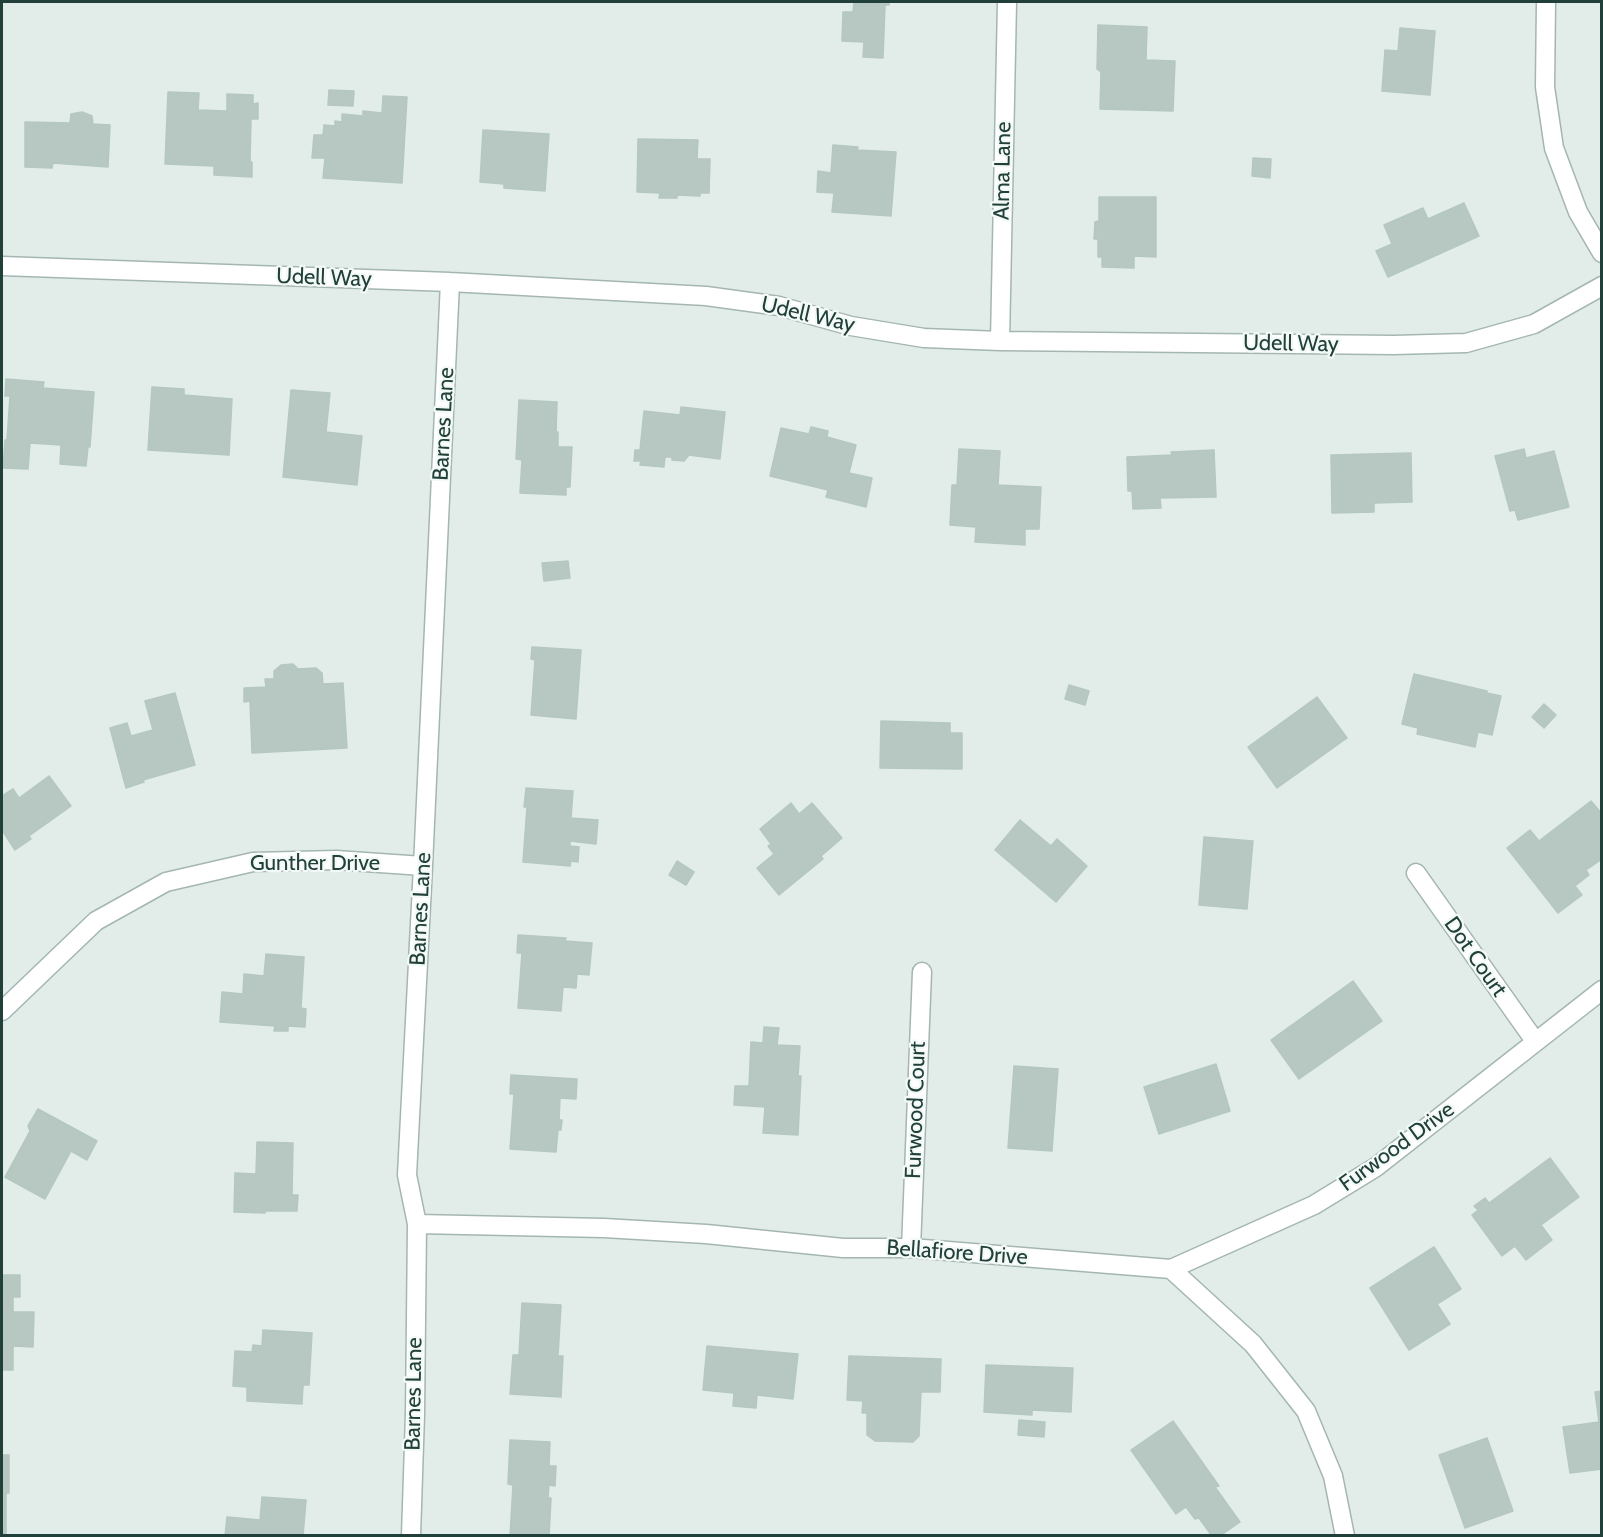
<!DOCTYPE html>
<html>
<head>
<meta charset="utf-8">
<style>
	body { margin:0 }
	#map { position:relative; width:1603px; height:1537px; overflow:hidden; background:#e2ede9; font-family:Cabin,sans-serif }
	canvas { display:block }
	.frame { position:absolute; inset:0; border:3px solid #214039; pointer-events:none }
</style>
</head>
<body>
<div id="map">
<canvas width="1603" height="1537"></canvas>
<div class="frame"></div>
</div>
<script>
const c = document.querySelector('canvas').getContext('2d');
c.lineJoin = 'round';
function fillPath(path, color) { c.fillStyle = color; c.fill(path, 'evenodd'); }
function stroke(path, color, width, dash) { c.strokeStyle = color; c.lineWidth = width; c.lineCap = dash ? 'butt' : 'round'; c.setLineDash(dash || []); c.stroke(path); }
function drawText(font, color, halo, rows, align = 'center') {
  c.font = font + ' Cabin,sans-serif'; c.lineWidth = 4.5; c.setLineDash([]); c.textBaseline = 'middle'; c.strokeStyle = halo; c.fillStyle = color; for (const [text, x, y, turn = 0] of rows) {
    c.save(); c.translate(x, y); c.rotate((+turn || 0) * Math.PI / 180); c.textAlign = isNaN(turn) ? turn : align; if (halo) c.strokeText(text, 0, 0); c.fillText(text, 0, 0); c.restore();
  }
}
const building = new Path2D(`
	M 854,2 L 889,2 L 889,5 L 885,5 L 883,58 L 863,57 L 864,42 L 842,41 L 843,12 L 853,12 Z
	M 1098,25 L 1147,27 L 1146,60 L 1175,61 L 1173,111 L 1100,109 L 1101,72 L 1097,69 Z
	M 1400,28 L 1435,31 L 1430,95 L 1382,91 L 1385,50 L 1398,51 Z
	M 329,90 L 354,91 L 353,106 L 328,105 Z
	M 168,92 L 199,93 L 198,110 L 227,111 L 227,94 L 253,95 L 253,104 L 258,103 L 258,119 L 251,119 L 250,162 L 252,162 L 252,177 L 214,175 L 214,166 L 165,164 Z
	M 383,96 L 407,97 L 402,183 L 323,178 L 325,158 L 312,158 L 314,135 L 323,135 L 324,125 L 335,126 L 335,121 L 342,122 L 342,114 L 363,116 L 363,111 L 382,113 Z
	M 82,112 L 92,116 L 93,124 L 110,125 L 108,167 L 53,163 L 52,168 L 25,167 L 25,122 L 70,123 L 71,114 Z
	M 483,130 L 549,134 L 545,191 L 504,188 L 504,184 L 480,182 Z
	M 638,139 L 698,140 L 697,159 L 710,159 L 709,193 L 700,193 L 700,196 L 677,195 L 677,198 L 659,198 L 660,193 L 637,192 Z
	M 833,145 L 858,147 L 857,150 L 896,152 L 891,216 L 832,212 L 834,193 L 817,192 L 818,171 L 831,173 Z
	M 1253,158 L 1271,159 L 1270,178 L 1252,176 Z
	M 1099,197 L 1156,197 L 1156,257 L 1134,256 L 1134,268 L 1102,267 L 1102,257 L 1098,257 L 1098,239 L 1094,239 L 1095,222 L 1099,221 Z
	M 1464,203 L 1479,236 L 1388,277 L 1376,251 L 1392,244 L 1384,225 L 1423,208 L 1428,219 Z
	M 6,379 L 44,382 L 43,388 L 94,392 L 90,447 L 88,447 L 86,466 L 60,464 L 61,445 L 30,443 L 28,469 L 3,468 L 5,440 L 7,440 L 10,396 L 5,396 Z
	M 152,387 L 184,389 L 184,395 L 232,399 L 229,455 L 148,450 Z
	M 291,390 L 330,393 L 326,432 L 362,436 L 357,485 L 283,477 Z
	M 519,400 L 557,402 L 556,432 L 558,432 L 558,447 L 572,447 L 570,487 L 566,487 L 566,495 L 520,493 L 522,460 L 516,459 Z
	M 681,407 L 725,412 L 720,459 L 689,455 L 684,461 L 672,460 L 672,457 L 665,457 L 664,467 L 640,465 L 641,461 L 634,461 L 635,450 L 640,450 L 644,411 L 680,415 Z
	M 811,427 L 828,431 L 827,437 L 856,445 L 849,473 L 872,478 L 866,507 L 826,497 L 828,490 L 770,476 L 781,428 L 809,434 Z
	M 959,449 L 1000,451 L 998,485 L 1041,487 L 1039,529 L 1025,529 L 1025,545 L 975,542 L 976,527 L 950,525 L 952,485 L 957,485 Z
	M 1524,449 L 1526,458 L 1554,451 L 1569,507 L 1518,520 L 1515,510 L 1510,511 L 1495,456 Z
	M 1214,450 L 1216,497 L 1160,498 L 1161,508 L 1133,509 L 1132,491 L 1128,491 L 1127,457 L 1172,455 L 1171,452 Z
	M 1411,453 L 1412,502 L 1374,503 L 1374,512 L 1332,513 L 1331,455 Z
	M 568,561 L 570,578 L 544,581 L 542,563 Z
	M 532,647 L 581,650 L 576,719 L 531,715 L 535,660 L 531,659 Z
	M 293,664 L 298,669 L 316,668 L 322,673 L 323,684 L 343,683 L 347,748 L 252,753 L 250,701 L 244,702 L 244,688 L 266,687 L 265,679 L 274,679 L 274,671 L 281,665 Z
	M 1414,674 L 1487,691 L 1487,693 L 1501,696 L 1492,735 L 1478,732 L 1475,747 L 1417,734 L 1418,728 L 1402,724 Z
	M 1069,685 L 1089,691 L 1085,705 L 1065,699 Z
	M 175,693 L 195,765 L 143,780 L 144,782 L 126,788 L 110,728 L 127,723 L 131,736 L 153,730 L 145,701 Z
	M 1317,697 L 1347,738 L 1277,788 L 1248,747 Z
	M 1544,704 L 1556,715 L 1544,728 L 1532,717 Z
	M 881,721 L 950,723 L 950,733 L 962,733 L 962,769 L 880,768 Z
	M 49,776 L 71,806 L 29,836 L 31,839 L 15,850 L 2,830 L 2,796 L 13,789 L 19,798 Z
	M 526,788 L 573,791 L 571,818 L 598,820 L 596,844 L 570,841 L 570,846 L 579,847 L 578,862 L 571,861 L 570,866 L 523,862 L 527,807 L 524,807 Z
	M 1591,801 L 1602,814 L 1602,859 L 1586,870 L 1589,875 L 1575,886 L 1582,895 L 1558,913 L 1507,848 L 1530,830 L 1539,841 Z
	M 791,803 L 799,814 L 812,803 L 842,838 L 821,856 L 823,859 L 779,895 L 757,868 L 774,854 L 768,846 L 771,844 L 760,829 Z
	M 1020,820 L 1051,846 L 1057,839 L 1087,866 L 1056,902 L 995,850 Z
	M 1204,837 L 1253,841 L 1247,909 L 1199,905 Z
	M 677,861 L 694,872 L 686,885 L 669,875 Z
	M 518,935 L 566,938 L 565,941 L 592,943 L 589,975 L 577,974 L 576,988 L 563,987 L 561,1011 L 518,1008 L 522,953 L 517,953 Z
	M 266,954 L 304,957 L 301,1008 L 306,1009 L 305,1027 L 288,1026 L 288,1031 L 274,1031 L 275,1026 L 220,1022 L 222,992 L 243,994 L 244,974 L 264,976 Z
	M 1353,981 L 1382,1021 L 1299,1079 L 1271,1040 Z
	M 764,1027 L 779,1028 L 777,1045 L 800,1046 L 798,1076 L 801,1076 L 798,1135 L 763,1133 L 765,1107 L 734,1105 L 735,1086 L 749,1086 L 751,1042 L 763,1043 Z
	M 1216,1064 L 1230,1111 L 1159,1134 L 1144,1087 Z
	M 1014,1066 L 1058,1069 L 1052,1151 L 1008,1148 Z
	M 511,1075 L 577,1079 L 576,1099 L 560,1098 L 559,1120 L 562,1120 L 561,1130 L 558,1130 L 556,1152 L 510,1149 L 514,1094 L 510,1094 Z
	M 38,1109 L 97,1141 L 87,1160 L 71,1151 L 45,1199 L 5,1177 L 30,1131 L 28,1126 Z
	M 257,1142 L 293,1143 L 292,1195 L 298,1195 L 297,1211 L 265,1211 L 265,1213 L 234,1212 L 235,1173 L 256,1174 Z
	M 1550,1158 L 1579,1197 L 1541,1225 L 1552,1240 L 1526,1260 L 1515,1246 L 1502,1256 L 1472,1215 L 1478,1210 L 1474,1206 L 1485,1198 L 1489,1203 Z
	M 1434,1247 L 1461,1289 L 1437,1304 L 1450,1324 L 1409,1350 L 1370,1288 Z
	M 2,1275 L 20,1275 L 20,1297 L 13,1297 L 13,1312 L 34,1312 L 33,1347 L 13,1346 L 13,1370 L 2,1370 Z
	M 522,1303 L 561,1305 L 558,1356 L 563,1356 L 561,1397 L 510,1394 L 513,1355 L 519,1355 Z
	M 263,1330 L 312,1333 L 309,1385 L 303,1385 L 302,1404 L 247,1401 L 247,1387 L 233,1386 L 235,1351 L 252,1352 L 253,1345 L 262,1346 Z
	M 707,1346 L 798,1354 L 793,1399 L 757,1395 L 756,1408 L 733,1406 L 734,1393 L 703,1390 Z
	M 849,1356 L 941,1359 L 940,1392 L 921,1392 L 919,1436 L 913,1442 L 875,1441 L 867,1435 L 867,1413 L 862,1413 L 863,1401 L 847,1400 Z
	M 986,1365 L 1073,1368 L 1071,1412 L 1032,1410 L 1032,1415 L 984,1412 Z
	M 1602,1391 L 1602,1469 L 1570,1473 L 1563,1427 L 1599,1422 L 1595,1392 Z
	M 1019,1420 L 1045,1422 L 1044,1437 L 1018,1435 Z
	M 1173,1421 L 1219,1486 L 1215,1487 L 1240,1522 L 1220,1536 L 1212,1536 L 1199,1518 L 1195,1519 L 1186,1507 L 1176,1514 L 1131,1450 Z
	M 1487,1438 L 1513,1511 L 1465,1528 L 1439,1455 Z
	M 510,1440 L 550,1442 L 549,1466 L 556,1466 L 555,1486 L 549,1485 L 548,1498 L 551,1498 L 549,1536 L 510,1536 L 513,1485 L 508,1484 Z
	M 2,1455 L 9,1455 L 9,1493 L 6,1493 L 6,1536 L 2,1536 Z
	M 262,1497 L 306,1500 L 303,1536 L 225,1536 L 227,1517 L 260,1520 Z`);
const minor = new Path2D(`
	M 1546,2 L 1545,87 L 1554,148 L 1578,212 L 1602,253
	M 2,266 L 450,282 L 706,296 L 779,306 L 851,326 L 924,338 L 1000,341 L 1394,345 L 1466,343 L 1534,324 L 1602,286
	M 1000,341 L 1007,2
	M 1416,873 L 1535,1041
	M 2,1011 L 96,921 L 166,882 L 253,862 L 336,860 L 423,866
	M 417,1224 L 604,1228 L 706,1234 L 843,1248 L 911,1248 L 1171,1269 L 1253,1344 L 1306,1411 L 1333,1476 L 1345,1536
	M 911,1248 L 922,972
	M 1171,1269 L 1314,1205 L 1376,1167 L 1602,990
	M 411,1536 L 415,1414 L 417,1224 L 407,1175 L 423,866 L 450,282`);
const streetNames = [
	["Alma Lane",1003,171,-89],
	["Udell Way",324,278,2],
	["Udell Way",808,315,13],
	["Udell Way",1291,344,1],
	["Barnes Lane",444,424,-87],
	["Gunther Drive",315,864],
	["Barnes Lane",421,909,-87],
	["Dot Court",1475,957,55],
	["Furwood Court",916,1110,-88],
	["Furwood Drive",1397,1147,-36],
	["Bellafiore Drive",957,1253,4],
	["Barnes Lane",414,1394,-89]
];
fillPath(building, '#b7c8c2');
stroke(building, '#b4c7c0', 1.5);
stroke(minor, '#a4b6b1', 21);
stroke(minor, '#fff', 18);
drawText('22px', '#214039', '#f3f9f6', streetNames);
</script>
</body>
</html>
